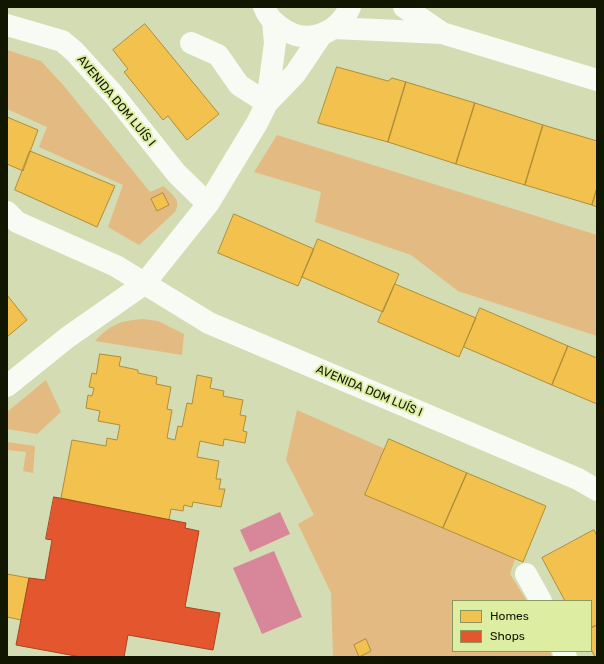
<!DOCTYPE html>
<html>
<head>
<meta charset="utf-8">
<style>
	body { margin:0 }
	#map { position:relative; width:604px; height:664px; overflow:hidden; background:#d3dcb3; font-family:Rubik,sans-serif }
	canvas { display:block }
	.frame { position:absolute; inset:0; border:8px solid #111600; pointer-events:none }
	.legend { position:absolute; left:452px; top:600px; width:140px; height:52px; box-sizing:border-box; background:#ddeda2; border:1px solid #8b9761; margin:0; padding:5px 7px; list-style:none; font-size:12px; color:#111600 }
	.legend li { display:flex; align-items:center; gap:8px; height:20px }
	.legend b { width:20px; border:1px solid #8b9761 }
</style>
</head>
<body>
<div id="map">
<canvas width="604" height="664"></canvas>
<div class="frame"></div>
<ul class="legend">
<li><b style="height:11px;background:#f2c14e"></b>Homes</li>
<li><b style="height:11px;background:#e4572e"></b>Shops</li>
</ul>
</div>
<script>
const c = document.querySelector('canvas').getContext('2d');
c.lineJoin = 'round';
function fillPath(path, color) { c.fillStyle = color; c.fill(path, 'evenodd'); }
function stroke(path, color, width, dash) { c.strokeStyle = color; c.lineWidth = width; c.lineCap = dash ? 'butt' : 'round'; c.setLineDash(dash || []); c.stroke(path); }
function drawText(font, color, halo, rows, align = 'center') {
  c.font = font + ' Rubik,sans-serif'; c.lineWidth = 4; c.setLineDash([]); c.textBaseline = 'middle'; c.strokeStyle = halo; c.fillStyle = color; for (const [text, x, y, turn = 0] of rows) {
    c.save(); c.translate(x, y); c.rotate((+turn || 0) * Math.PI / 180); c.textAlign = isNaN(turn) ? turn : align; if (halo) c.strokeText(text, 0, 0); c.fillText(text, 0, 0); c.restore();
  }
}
const green = new Path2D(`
	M 7,50 L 41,61 L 64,86 L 150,192 L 164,186 C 172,195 182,200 175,212 L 139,245 L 108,227 L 123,185 L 39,147 L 47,127 L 7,109 Z
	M 277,135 L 597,235 L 597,336 L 458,291 L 411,255 L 315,222 L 321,192 L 254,172 Z
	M 143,319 L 158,321 L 184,334 L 182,355 L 95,341 C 111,324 120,321 143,319 Z
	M 46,380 L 61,412 L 37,434 L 7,429 L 7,412 Z
	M 297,410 L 385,449 L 365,495 L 515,559 L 510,574 L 527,601 L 453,601 L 453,651 L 550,651 L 552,657 L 333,657 L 331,593 L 298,524 L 314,515 L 286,460 Z
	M 7,442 L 35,446 L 33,473 L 23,471 L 26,452 L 7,450 Z`);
const water = new Path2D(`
	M 280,512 L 290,534 L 250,552 L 240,530 Z
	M 274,551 L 302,617 L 262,634 L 233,568 Z`);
const homes = new Path2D(`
	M 145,24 L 219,114 L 187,140 L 168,116 L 163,120 L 124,72 L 128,69 L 113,50 Z
	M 337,67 L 388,81 L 392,78 L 406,82 L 388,142 L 318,123 Z
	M 406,82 L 475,103 L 456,164 L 388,142 Z
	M 475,103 L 543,125 L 525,185 L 456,164 Z
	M 7,117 L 38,130 L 23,171 L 7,164 Z
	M 543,125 L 597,141 L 597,188 L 592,205 L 525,185 Z
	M 30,151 L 115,186 L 97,227 L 15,190 Z
	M 597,188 L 597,207 L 592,205 Z
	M 163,193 L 169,205 L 157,211 L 151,199 Z
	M 234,214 L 314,249 L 298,286 L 218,253 Z
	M 318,239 L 399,274 L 383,312 L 302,277 Z
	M 395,284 L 476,318 L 459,357 L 378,322 Z
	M 7,295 L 27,320 L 7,337 Z
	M 480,308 L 568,346 L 552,385 L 464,347 Z
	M 568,346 L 597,358 L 597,404 L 552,385 Z
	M 100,354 L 121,357 L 119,366 L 138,370 L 138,373 L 157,377 L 156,384 L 171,387 L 167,409 L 172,410 L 167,438 L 175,440 L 178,426 L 182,427 L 187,403 L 192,404 L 197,375 L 212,378 L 210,388 L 224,391 L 223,396 L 243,400 L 240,415 L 246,416 L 243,431 L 247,432 L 245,443 L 224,439 L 223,446 L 200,441 L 197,457 L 219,461 L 216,479 L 221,479 L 219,489 L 225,489 L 221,507 L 193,502 L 192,507 L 184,505 L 183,511 L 171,509 L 169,520 L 61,498 L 72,440 L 106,446 L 107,438 L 117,440 L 120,425 L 98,421 L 100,411 L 86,408 L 88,395 L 92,396 L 94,388 L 89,387 L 92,373 L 96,374 Z
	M 389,439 L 467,473 L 443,528 L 365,495 Z
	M 467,473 L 546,506 L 523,562 L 443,528 Z
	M 594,530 L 597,536 L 597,625 L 591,628 L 591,601 L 565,601 L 542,558 Z
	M 7,574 L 29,578 L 21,620 L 7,617 Z
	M 597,625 L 597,657 L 595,657 L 591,649 L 591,628 Z
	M 366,639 L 371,651 L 359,657 L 354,645 Z`);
const shops = new Path2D(`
	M 54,497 L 186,523 L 185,528 L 199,531 L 185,607 L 220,613 L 213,650 L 128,635 L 124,657 L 81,657 L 16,645 L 29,578 L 45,580 L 52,540 L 46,539 Z`);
const minor = new Path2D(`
	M 264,7 C 267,15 272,21 279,26 C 305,47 337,35 350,7
	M 404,7 L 441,32
	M 7,25 L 62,41 L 74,51 L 114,95 L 177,174 L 208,204
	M 334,28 L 442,33 L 597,80
	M 191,43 L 218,55 L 239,85 L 267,103
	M 267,103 L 275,43 L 273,22
	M 7,212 L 17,222 L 116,266 L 209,323 L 578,479 L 597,490
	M 7,386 L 68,337 L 144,284 L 208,204 L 257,123 L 267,103 L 295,74 L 322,34
	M 526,574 L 541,601
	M 563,651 L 566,657`);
const streetNames = [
	["AVENIDA DOM LUÍS I",116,101,50],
	["AVENIDA DOM LUÍS I",369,391,23]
];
fillPath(green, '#e4ba83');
fillPath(water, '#d8879a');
fillPath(homes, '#f2c14e');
stroke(homes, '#ae8e37', 1);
fillPath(shops, '#e4572e');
stroke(shops, '#a54420', 1);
stroke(minor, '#f8faf4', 22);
drawText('12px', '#111600', '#ddeda2', streetNames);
</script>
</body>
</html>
